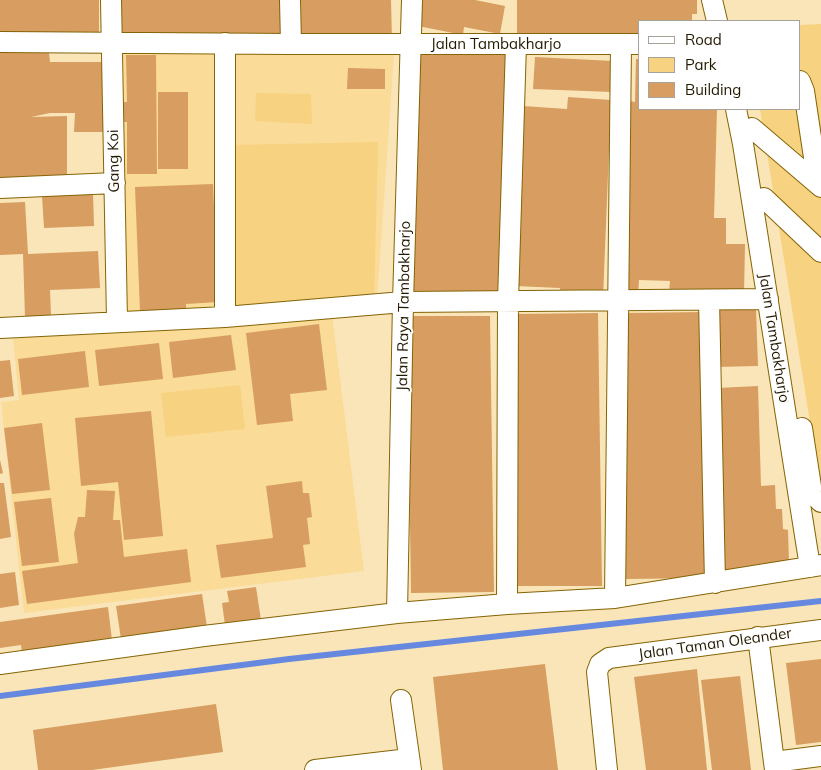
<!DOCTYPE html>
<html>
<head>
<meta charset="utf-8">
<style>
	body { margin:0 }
	#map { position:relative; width:821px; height:770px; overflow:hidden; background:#fae5b8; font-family:Mulish,sans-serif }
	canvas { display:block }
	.legend { position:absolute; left:638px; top:20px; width:162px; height:90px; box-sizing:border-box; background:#fff; border:1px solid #a7a39a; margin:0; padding:6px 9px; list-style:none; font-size:15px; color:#241a02 }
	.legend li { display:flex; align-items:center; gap:10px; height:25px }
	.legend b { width:25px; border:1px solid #a7a39a }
</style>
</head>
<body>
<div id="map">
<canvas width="821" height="770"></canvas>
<ul class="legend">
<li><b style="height:6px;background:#fff"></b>Road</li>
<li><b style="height:14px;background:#f6d281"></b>Park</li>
<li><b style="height:14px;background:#d89d60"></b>Building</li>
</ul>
</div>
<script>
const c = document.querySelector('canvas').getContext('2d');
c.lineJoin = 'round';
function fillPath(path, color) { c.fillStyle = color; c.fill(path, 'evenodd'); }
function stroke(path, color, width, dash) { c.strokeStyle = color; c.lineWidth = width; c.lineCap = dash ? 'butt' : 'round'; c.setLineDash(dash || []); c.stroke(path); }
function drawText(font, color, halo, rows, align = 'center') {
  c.font = font + ' Mulish,sans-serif'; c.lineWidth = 4; c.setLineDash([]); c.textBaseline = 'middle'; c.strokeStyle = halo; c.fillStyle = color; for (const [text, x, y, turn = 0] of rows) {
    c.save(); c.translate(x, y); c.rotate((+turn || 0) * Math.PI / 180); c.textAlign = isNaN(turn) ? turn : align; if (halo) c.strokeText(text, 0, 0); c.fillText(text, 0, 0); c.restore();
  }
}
const built = new Path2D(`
	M 117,48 L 394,54 L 377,302 L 121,318 Z
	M 332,314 L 364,571 L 24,613 L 1,402 L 19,400 L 13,337 Z`);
const green = new Path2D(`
	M 821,24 L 821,491 L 760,109 L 800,109 L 800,25 Z
	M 256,93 L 311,94 L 312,124 L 255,121 Z
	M 378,142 L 374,299 L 231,311 L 233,145 Z
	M 240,385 L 245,429 L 166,437 L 161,393 Z`);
const stream = new Path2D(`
	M 0,696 L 289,659 L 821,601`);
const building = new Path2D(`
	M 0,0 L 99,0 L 99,39 L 0,40 Z
	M 116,0 L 282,0 L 281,41 L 115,36 Z
	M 298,0 L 391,0 L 392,41 L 299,41 Z
	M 423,0 L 475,0 L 505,6 L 500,34 L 464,27 L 463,35 L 418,26 Z
	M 517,0 L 697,0 L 697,14 L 692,14 L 692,21 L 640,21 L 640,39 L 517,40 Z
	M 415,52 L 506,54 L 501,295 L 410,297 Z
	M 0,53 L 49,53 L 50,62 L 106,62 L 106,132 L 74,132 L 75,113 L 50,113 L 31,117 L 67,116 L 67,182 L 0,181 Z
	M 126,55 L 156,55 L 157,174 L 127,174 L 127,122 L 120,122 L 120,102 L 127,102 Z
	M 535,57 L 613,61 L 612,92 L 533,89 Z
	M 636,59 L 640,59 L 640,109 L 717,109 L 714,218 L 726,218 L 726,244 L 745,244 L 744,294 L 669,292 L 670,281 L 639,280 L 638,297 L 622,296 L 630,101 L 635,102 Z
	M 348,68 L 385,69 L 385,89 L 347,89 Z
	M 158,92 L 188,92 L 188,169 L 158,169 Z
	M 568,97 L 611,100 L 603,298 L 560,296 L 560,288 L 515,286 L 523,106 L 567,109 Z
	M 213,184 L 218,302 L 186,304 L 186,309 L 140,311 L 135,187 Z
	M 93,194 L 94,226 L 44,228 L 42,196 Z
	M 25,202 L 28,254 L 98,251 L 100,288 L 50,290 L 51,316 L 25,317 L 23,254 L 0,255 L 0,203 Z
	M 756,309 L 758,366 L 716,367 L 714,310 Z
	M 704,312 L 708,578 L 625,579 L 621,313 Z
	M 598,313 L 602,586 L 518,586 L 515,314 Z
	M 407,316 L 490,316 L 494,592 L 411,593 Z
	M 319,324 L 327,390 L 290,394 L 293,421 L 257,425 L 246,333 Z
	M 231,335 L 236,370 L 173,378 L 169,342 Z
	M 159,343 L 163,379 L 99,386 L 95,350 Z
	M 85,351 L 89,387 L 22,395 L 18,359 Z
	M 10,360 L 14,396 L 0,398 L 0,361 Z
	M 758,386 L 761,486 L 775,485 L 776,509 L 782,509 L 783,529 L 788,530 L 789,563 L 764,564 L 764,569 L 722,571 L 717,388 Z
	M 151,411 L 163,536 L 124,540 L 118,482 L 81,486 L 75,418 Z
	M 42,423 L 50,490 L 12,494 L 4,428 Z
	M 0,460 L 3,473 L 0,474 Z
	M 302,481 L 303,493 L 309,493 L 312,517 L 307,518 L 310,544 L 303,545 L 306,567 L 221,578 L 216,545 L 273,538 L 266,486 Z
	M 0,483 L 4,483 L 11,537 L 0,539 Z
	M 87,490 L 115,491 L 113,520 L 120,520 L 124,557 L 187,549 L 191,582 L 27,604 L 22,571 L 78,563 L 74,534 L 78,517 L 85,517 Z
	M 51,498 L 59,562 L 22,566 L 14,502 Z
	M 15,572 L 19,605 L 0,608 L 0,574 Z
	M 256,587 L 261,620 L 225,625 L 222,603 L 229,602 L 227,591 Z
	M 202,594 L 207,627 L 121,639 L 116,606 Z
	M 108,607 L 112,640 L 22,653 L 21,645 L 0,648 L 0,622 Z
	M 821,659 L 821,742 L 796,745 L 786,663 Z
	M 545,664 L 558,770 L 443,770 L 433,677 Z
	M 697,669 L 707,770 L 646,770 L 634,677 Z
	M 740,676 L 751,770 L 712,770 L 701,680 Z
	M 216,704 L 223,752 L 92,770 L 38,770 L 33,730 Z`);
const minor = new Path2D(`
	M 111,0 L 117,321
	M 290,0 L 291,44
	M 712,0 L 717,21
	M 0,42 L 291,44 L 640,44
	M 225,43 L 225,317
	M 800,81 L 804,91 L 818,184
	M 736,109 L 743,144 L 810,567
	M 752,128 L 821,187
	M 0,188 L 115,183
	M 764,198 L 821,252
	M 709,300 L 715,583
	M 0,328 L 225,317 L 403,302 L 768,299
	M 802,428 L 812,493 L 821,502
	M 615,598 L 621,44
	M 507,604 L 508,301 L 516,44
	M 397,613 L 403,302 L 412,0
	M 758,637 L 775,770
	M 0,664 L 204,636 L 397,613 L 507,604 L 615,598 L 821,565
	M 401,700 L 411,770
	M 774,762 L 821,756
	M 315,770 L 409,759
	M 607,770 L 597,672 L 600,664 L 609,658 L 821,630`);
const streetNames = [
	["Jalan Tambakharjo",496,44],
	["Gang Koi",114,161,-91],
	["Jalan Raya Tambakharjo",404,306,-89],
	["Jalan Tambakharjo",774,338,81],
	["Jalan Taman Oleander",715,644,-8]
];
fillPath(built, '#fadb98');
fillPath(green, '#f6d281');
stroke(stream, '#6689df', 6);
fillPath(building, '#d89d60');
stroke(minor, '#846405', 22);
stroke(minor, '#fff', 20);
drawText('15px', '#241a02', '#fff', streetNames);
</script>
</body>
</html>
